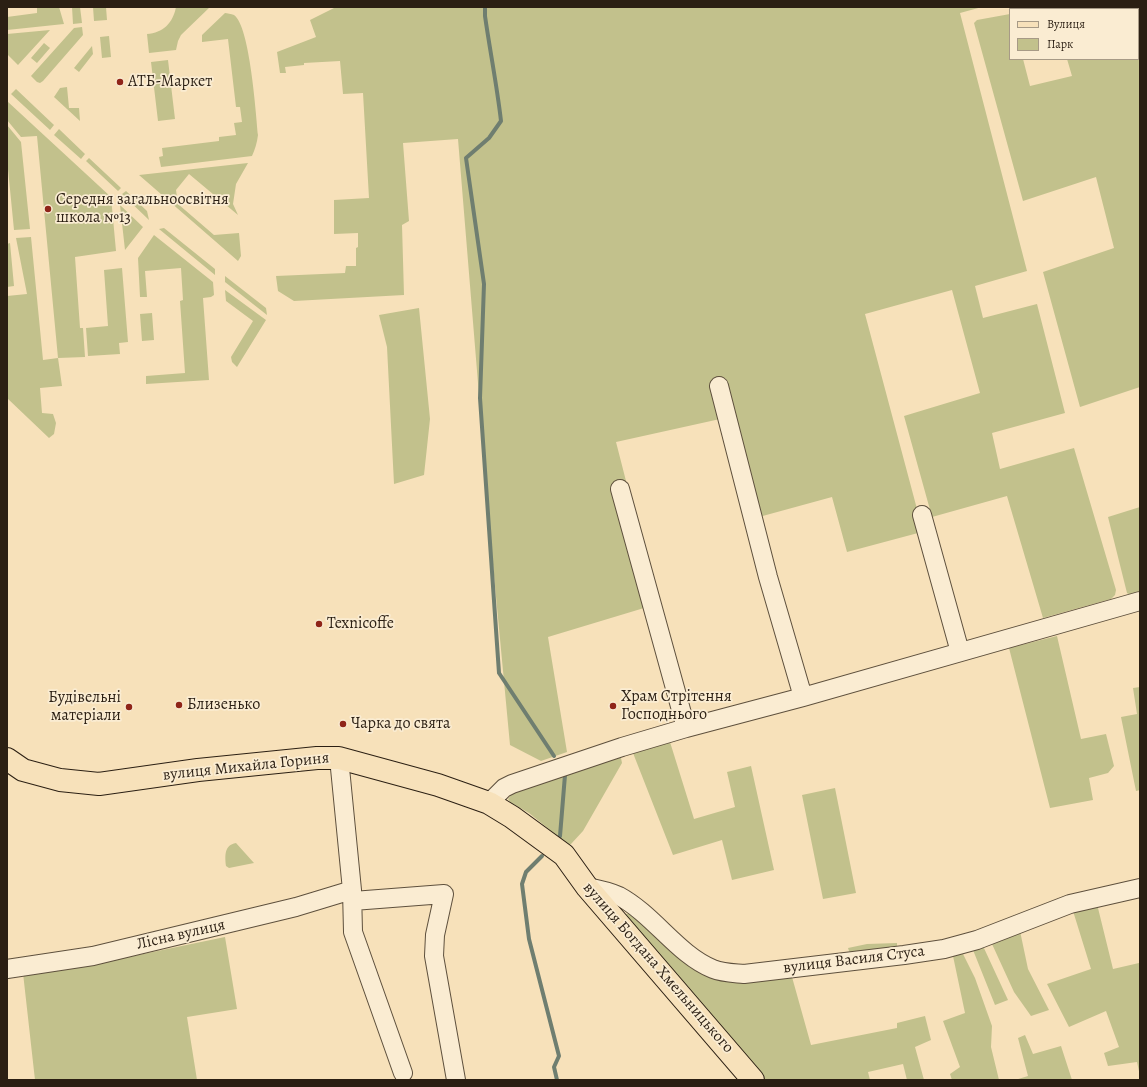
<!DOCTYPE html>
<html>
<head>
<meta charset="utf-8">
<style>
	body { margin:0 }
	#map { position:relative; width:1147px; height:1087px; overflow:hidden; background:#f7e1ba; font-family:Alegreya,serif }
	canvas { display:block }
	.frame { position:absolute; inset:0; border:8px solid #2b1f13; pointer-events:none }
	.legend { position:absolute; left:1009px; top:8px; width:130px; height:52px; box-sizing:border-box; background:#faecd2; border:1px solid #a79a86; margin:0; padding:5px 7px; list-style:none; font-size:12px; color:#2b1f13 }
	.legend li { display:flex; align-items:center; gap:8px; height:20px }
	.legend b { width:20px; border:1px solid #a79a86 }
</style>
</head>
<body>
<div id="map">
<canvas width="1147" height="1087"></canvas>
<div class="frame"></div>
<ul class="legend">
<li><b style="height:5px;background:#f7e1ba"></b>Вулиця</li>
<li><b style="height:11px;background:#c2c18c"></b>Парк</li>
</ul>
</div>
<script>
const c = document.querySelector('canvas').getContext('2d');
c.lineJoin = 'round';
function fillPath(path, color) { c.fillStyle = color; c.fill(path, 'evenodd'); }
function stroke(path, color, width, dash) { c.strokeStyle = color; c.lineWidth = width; c.lineCap = dash ? 'butt' : 'round'; c.setLineDash(dash || []); c.stroke(path); }
function drawText(font, color, halo, rows, align = 'center') {
  c.font = font + ' Alegreya,serif'; c.lineWidth = 3.5; c.setLineDash([]); c.textBaseline = 'middle'; c.strokeStyle = halo; c.fillStyle = color; for (const [text, x, y, turn = 0] of rows) {
    c.save(); c.translate(x, y); c.rotate((+turn || 0) * Math.PI / 180); c.textAlign = isNaN(turn) ? turn : align; if (halo) c.strokeText(text, 0, 0); c.fillText(text, 0, 0); c.restore();
  }
}
const green = new Path2D(`
	M 37,7 L 59,7 L 64,24 L 7,30 L 7,17 L 37,13 Z
	M 72,7 L 80,7 L 82,23 L 73,24 Z
	M 93,7 L 106,7 L 107,20 L 94,21 Z
	M 176,7 L 210,7 L 181,35 L 178,41 L 176,50 L 149,53 L 147,34 C 163,33 173,23 176,7 Z
	M 334,7 L 982,7 L 960,13 L 1027,271 L 975,286 L 983,318 L 1037,304 L 1065,413 L 992,433 L 1000,469 L 1074,448 L 1116,590 L 1115,595 L 1111,599 L 1043,618 L 1007,496 L 932,517 L 904,416 L 980,393 L 952,290 L 865,314 L 921,524 L 918,533 L 847,552 L 832,497 L 759,517 L 725,378 L 711,382 L 720,419 L 616,442 L 626,481 L 611,486 L 644,608 L 548,637 L 567,752 L 541,761 L 510,745 L 492,554 L 458,139 L 403,143 L 409,221 L 402,225 L 404,295 L 294,301 L 278,291 L 276,276 L 345,273 L 346,266 L 356,266 L 356,248 L 358,247 L 358,233 L 334,234 L 334,200 L 369,198 L 363,93 L 343,94 L 340,61 L 304,63 L 304,65 L 285,67 L 286,73 L 280,73 L 277,52 L 316,37 L 310,20 L 334,8 Z
	M 1056,7 L 1140,7 L 1140,387 L 1080,407 L 1043,272 L 1114,248 L 1096,177 L 1023,201 L 974,23 L 977,20 L 1010,14 L 1010,59 L 1023,59 L 1030,86 L 1072,76 L 1067,59 L 1138,59 L 1138,9 L 1057,9 Z
	M 225,13 C 227,13 231,14 234,15 C 250,26 256,114 258,135 C 257,143 255,149 252,156 L 161,167 L 159,157 L 163,156 L 162,148 L 219,141 L 219,137 L 236,135 L 234,123 L 242,122 L 240,107 L 236,107 L 228,39 L 202,42 L 202,35 Z
	M 82,27 L 83,35 L 43,81 L 40,83 L 37,82 L 31,76 L 74,28 Z
	M 50,30 L 18,65 L 7,54 L 7,34 Z
	M 109,36 L 111,57 L 102,58 L 100,37 Z
	M 44,43 L 50,48 L 37,63 L 31,58 Z
	M 92,46 L 93,54 L 79,72 L 74,68 Z
	M 168,60 L 175,119 L 158,121 L 151,62 Z
	M 67,87 L 69,108 L 79,108 L 80,121 L 54,97 L 60,88 Z
	M 16,89 L 54,125 L 50,130 L 11,94 Z
	M 7,101 L 111,197 L 116,251 L 75,257 L 80,328 L 83,328 L 85,357 L 58,358 L 62,386 L 40,388 L 42,413 L 53,414 L 56,423 L 54,434 L 49,438 L 7,398 L 7,296 L 27,294 L 16,238 L 31,237 L 43,360 L 58,358 L 37,136 L 21,137 L 7,120 Z
	M 7,125 L 21,142 L 30,229 L 14,230 L 7,159 Z
	M 59,129 L 85,154 L 81,159 L 54,135 Z
	M 89,158 L 121,188 L 118,191 L 86,161 Z
	M 248,163 L 236,184 L 233,204 L 238,215 L 189,174 L 176,190 L 178,204 L 214,235 L 239,233 L 241,256 L 238,261 L 139,175 Z
	M 126,191 L 147,211 L 149,220 L 122,194 Z
	M 120,205 L 143,227 L 125,250 Z
	M 164,228 L 215,269 L 215,275 L 159,229 Z
	M 154,235 L 213,282 L 214,295 L 211,297 L 203,298 L 209,380 L 146,384 L 146,376 L 185,373 L 180,301 L 183,300 L 181,268 L 145,271 L 147,297 L 140,297 L 138,258 Z
	M 10,243 L 14,286 L 7,287 L 7,244 Z
	M 122,268 L 128,342 L 119,343 L 120,354 L 88,356 L 86,328 L 108,326 L 104,270 Z
	M 225,276 L 266,308 L 267,315 L 225,282 Z
	M 225,290 L 266,320 L 237,367 L 232,362 L 231,357 L 253,321 L 226,301 Z
	M 419,308 L 430,419 L 424,475 L 394,484 L 387,347 L 379,315 Z
	M 152,313 L 154,340 L 142,341 L 140,314 Z
	M 1140,507 L 1140,591 L 1130,595 L 1127,593 L 1108,517 Z
	M 1057,636 L 1081,739 L 1106,734 L 1114,766 L 1108,773 L 1089,778 L 1093,800 L 1050,808 L 1009,648 Z
	M 1140,687 L 1140,790 L 1136,791 L 1121,717 L 1137,714 L 1133,688 Z
	M 670,742 L 694,819 L 735,807 L 727,772 L 751,766 L 774,870 L 732,880 L 722,840 L 673,855 L 633,753 Z
	M 620,753 L 622,763 L 583,831 L 571,844 L 568,845 L 566,843 L 529,813 L 510,802 L 508,799 L 516,789 Z
	M 835,788 L 856,893 L 823,899 L 802,795 Z
	M 236,843 L 254,863 L 229,868 L 226,866 C 225,856 224,845 236,843 Z
	M 1097,904 L 1113,969 L 1139,963 L 1140,968 L 1140,1076 L 1137,1062 L 1108,1066 L 1104,1053 L 1119,1047 L 1106,1011 L 1069,1027 L 1047,984 L 1091,969 L 1073,911 Z
	M 633,913 L 698,968 L 792,977 L 811,1045 L 897,1028 L 897,1023 L 925,1016 L 931,1040 L 915,1047 L 924,1080 L 907,1080 L 903,1064 L 868,1072 L 870,1080 L 763,1080 L 624,916 L 626,914 Z
	M 1020,931 L 1028,969 L 1049,1010 L 1031,1016 L 1014,992 L 992,944 Z
	M 225,937 L 237,1009 L 187,1017 L 197,1080 L 35,1080 L 23,973 L 119,959 Z
	M 897,943 L 897,948 L 852,953 L 849,951 L 848,948 L 867,944 Z
	M 983,946 L 1008,1000 L 995,1005 L 973,950 Z
	M 963,954 L 975,978 L 992,1026 L 991,1047 L 999,1080 L 952,1080 L 950,1074 L 960,1067 L 943,1021 L 965,1013 L 953,956 Z
	M 1025,1035 L 1033,1054 L 1061,1046 L 1072,1080 L 1015,1080 L 1028,1076 L 1018,1038 Z`);
const stream = new Path2D(`
	M 485,7 L 485,16 C 490,51 497,86 501,121 L 489,138 L 466,158 L 484,284 L 480,398 L 499,673 L 554,756
	M 560,836 L 565,775
	M 542,856 L 526,872 L 522,884 L 529,939 L 559,1056 L 554,1067 L 557,1080`);
const minor = new Path2D(`
	M 719,386 L 768,577 L 803,697
	M 620,489 L 686,728
	M 922,515 L 960,652
	M 339,758 L 352,890 L 353,932 L 403,1073
	M 489,803 L 504,788 L 512,784 L 622,747 L 686,728 L 803,697 L 1140,601
	M 587,887 C 598,889 609,891 619,896 C 654,915 678,955 713,969 C 723,973 734,973 744,974 L 904,955 L 944,949 L 977,940 L 1070,904 L 1140,888
	M 353,901 L 444,894 L 435,935 L 434,956 L 456,1080
	M 7,969 L 93,956 L 296,907 L 352,890`);
const major = new Path2D(`
	M 7,759 L 23,770 L 60,780 L 99,784 L 198,770 L 317,758 L 339,758 L 438,785 L 489,803 L 512,817 L 564,855 L 587,887 L 753,1080`);
const markers = [
	[120,82,4,"#8f2418"],
	[48,209,4,"#8f2418"],
	[319,624,4,"#8f2418"],
	[179,705,4,"#8f2418"],
	[613,706,4,"#8f2418"],
	[129,707,4,"#8f2418"],
	[343,724,4,"#8f2418"]
];
const poiNames = [
	["АТБ-Маркет",128,82],
	["Середня загальноосвітня",56,200],
	["школа №13",56,218],
	["Texnicoffe",327,624],
	["Храм Стрітення",621,697],
	["Господнього",621,715],
	["Будівельні",121,698,"right"],
	["матеріали",121,716,"right"],
	["Близенько",187,705],
	["Чарка до свята",351,724]
];
const streetNames = [
	["вулиця Михайла Гориня",246,767,-6],
	["Лісна вулиця",181,935,-13],
	["вулиця Василя Стуса",854,960,-7],
	["вулиця Богдана Хмельницького",658,968,49]
];
fillPath(green, '#c2c18c');
stroke(stream, '#6f7e70', 4);
stroke(minor, '#5e503d', 20);
stroke(major, '#2b1f13', 24);
stroke(minor, '#faecd2', 18);
stroke(major, '#f7e1ba', 22);
for (const [x, y, r, color] of markers) { const dot = new Path2D(); dot.arc(x, y, r, 0, 2 * Math.PI); c.fillStyle = color; c.fill(dot); stroke(dot, '#faecd2', 1.5); }
drawText('16px', '#2b1f13', '#faecd2', poiNames, 'left');
drawText('16px', '#2b1f13', '#faecd2', streetNames);
</script>
</body>
</html>
